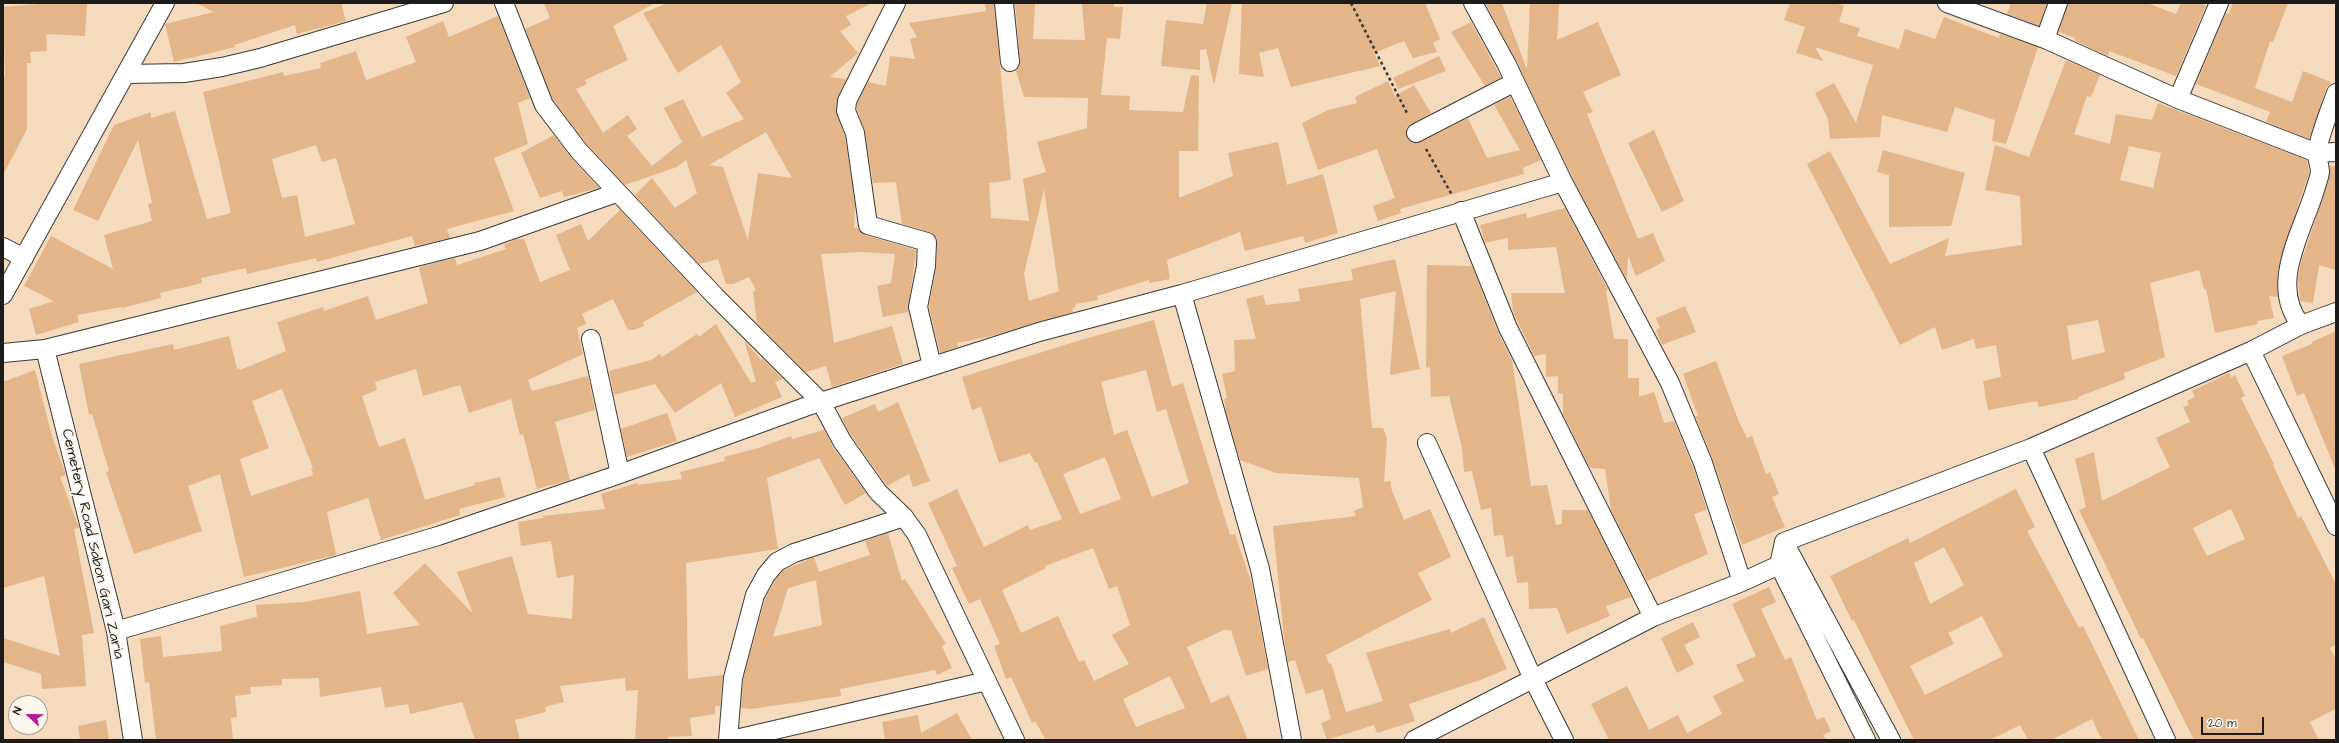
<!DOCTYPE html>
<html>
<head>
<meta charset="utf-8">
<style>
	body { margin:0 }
	#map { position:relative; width:2339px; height:743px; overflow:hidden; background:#f4dbbe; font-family:"Architects Daughter",sans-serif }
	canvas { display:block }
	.frame { position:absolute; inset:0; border:4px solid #1c1c1c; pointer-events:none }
	.north { position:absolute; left:8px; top:695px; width:40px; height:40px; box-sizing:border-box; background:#fbf7ec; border:1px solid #a29f99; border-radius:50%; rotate:292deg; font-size:11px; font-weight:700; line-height:16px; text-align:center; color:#1c1c1c }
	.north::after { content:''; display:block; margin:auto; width:14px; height:18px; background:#b5179e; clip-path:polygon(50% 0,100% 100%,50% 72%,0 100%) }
	.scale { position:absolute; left:2201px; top:717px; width:63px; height:18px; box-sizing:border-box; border:2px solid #1c1c1c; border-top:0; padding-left:5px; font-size:12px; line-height:14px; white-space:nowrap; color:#1c1c1c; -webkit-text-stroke:3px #fbf7ec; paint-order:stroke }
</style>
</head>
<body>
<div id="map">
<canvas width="2339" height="743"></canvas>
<div class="frame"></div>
<div class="north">N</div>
<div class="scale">20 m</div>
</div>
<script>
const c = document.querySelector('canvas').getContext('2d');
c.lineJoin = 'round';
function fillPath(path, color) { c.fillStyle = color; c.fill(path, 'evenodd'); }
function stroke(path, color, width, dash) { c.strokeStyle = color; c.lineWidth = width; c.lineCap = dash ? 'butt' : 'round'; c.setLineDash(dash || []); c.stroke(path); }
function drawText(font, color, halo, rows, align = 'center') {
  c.font = font + ' "Architects Daughter",sans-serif'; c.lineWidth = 4; c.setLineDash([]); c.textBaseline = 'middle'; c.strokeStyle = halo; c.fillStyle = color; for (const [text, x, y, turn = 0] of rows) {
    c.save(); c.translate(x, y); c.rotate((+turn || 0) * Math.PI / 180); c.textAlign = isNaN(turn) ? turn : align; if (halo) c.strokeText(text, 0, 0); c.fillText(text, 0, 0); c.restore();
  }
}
const building = new Path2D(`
	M 50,3 L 87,3 L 85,36 L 46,34 L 47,51 L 30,52 L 31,63 L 27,63 L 27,129 L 3,175 L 3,76 L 5,76 L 3,7 Z
	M 196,3 L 341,3 L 346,21 L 297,34 L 295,25 L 234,45 L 235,47 L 174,62 L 165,24 L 214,12 Z
	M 544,3 L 655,3 L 613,26 L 628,60 L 585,80 L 587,84 L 576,89 L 603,133 L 628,115 L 637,129 L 627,136 L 652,166 L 682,142 L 664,108 L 683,99 L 702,137 L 744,119 L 726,93 L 741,82 L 721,45 L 678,73 L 643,13 L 668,3 L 872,3 L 846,16 L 851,25 L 840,31 L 858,53 L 830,77 L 846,79 L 838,97 L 836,110 L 845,136 L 855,205 L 854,228 L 858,228 L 865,235 L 916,250 L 908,312 L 883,317 L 877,286 L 891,283 L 895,254 L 862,252 L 821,254 L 834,343 L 892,326 L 903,364 L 832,387 L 826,366 L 806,372 L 757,323 L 753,292 L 756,290 L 749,277 L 733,284 L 726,284 L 718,259 L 699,264 L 635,195 L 652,178 L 675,208 L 697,193 L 686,160 L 677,167 L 625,185 L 587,144 L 553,100 L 525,29 L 550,18 ZM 766,132 L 792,178 L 758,173 L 748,240 L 723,167 L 709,165 Z
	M 985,3 L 994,3 L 1011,180 L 989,183 L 991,218 L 1029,221 L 1023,179 L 1046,172 L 1037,142 L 1087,128 L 1088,98 L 1024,97 L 1016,71 L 1020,61 L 1015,3 L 1035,3 L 1033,39 L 1085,40 L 1082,3 L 1114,3 L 1114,7 L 1123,7 L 1120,39 L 1107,38 L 1101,95 L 1130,96 L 1129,110 L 1183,112 L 1191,75 L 1199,76 L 1198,151 L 1179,151 L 1179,198 L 1233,176 L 1228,153 L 1278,142 L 1287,185 L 1323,174 L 1338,233 L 1305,243 L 1303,236 L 1245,251 L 1240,232 L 1167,260 L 1170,279 L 1149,283 L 1149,280 L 1097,296 L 1098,300 L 1075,304 L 1076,307 L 1072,309 L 1073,312 L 996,335 L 957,343 L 958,347 L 940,353 L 929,307 L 936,268 L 937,238 L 930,232 L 902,224 L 896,182 L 873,183 L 865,132 L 857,109 L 857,104 L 868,82 L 886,86 L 890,56 L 915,59 L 910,39 L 917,37 L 909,23 L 986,11 ZM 1044,189 L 1059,291 L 1029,301 L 1024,274 Z
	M 1207,3 L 1232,3 L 1214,85 L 1206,49 L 1200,50 L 1200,70 L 1161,66 L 1166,20 L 1203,24 Z
	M 1242,3 L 1425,3 L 1440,39 L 1433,43 L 1437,52 L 1413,58 L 1404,41 L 1374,53 L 1380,66 L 1291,87 L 1278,48 L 1259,53 L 1264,77 L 1239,74 Z
	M 1485,3 L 1502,3 L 1527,70 L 1530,3 L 1559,3 L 1557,40 L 1598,22 L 1621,75 L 1583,92 L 1593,112 L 1587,114 L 1638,239 L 1653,233 L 1665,261 L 1636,276 L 1628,256 L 1627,280 L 1572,177 L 1515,58 Z
	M 1790,3 L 1834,3 L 1844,6 L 1839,22 L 1860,28 L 1857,36 L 1899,49 L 1905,29 L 1935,39 L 1944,17 L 1999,38 L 2000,34 L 2038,47 L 2006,144 L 1992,141 L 1995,120 L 1955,107 L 1947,132 L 1882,115 L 1880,137 L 1830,139 L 1828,119 L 1815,93 L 1834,83 L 1856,123 L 1873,65 L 1815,47 L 1823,61 L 1796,53 L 1805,27 L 1784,20 Z
	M 2011,3 L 2047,3 L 2039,26 L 2007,14 Z
	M 2068,3 L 2147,3 L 2176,14 L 2181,3 L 2199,3 L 2206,6 L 2176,76 L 2109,51 L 2108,56 L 2074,40 L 2075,38 L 2059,32 Z
	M 2233,3 L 2288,3 L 2273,42 L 2270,41 L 2255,88 L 2292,102 L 2303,71 L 2331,82 L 2326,89 L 2309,139 L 2266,122 L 2270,112 L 2196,84 L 2226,13 L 2229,14 Z
	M 498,16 L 530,98 L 518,103 L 528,144 L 494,158 L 514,211 L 447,229 L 450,238 L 415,246 L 412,236 L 317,262 L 316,258 L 247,274 L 246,268 L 201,278 L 202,283 L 160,293 L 161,298 L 122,308 L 121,307 L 77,315 L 79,322 L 36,335 L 29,309 L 54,301 L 24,286 L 51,236 L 113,269 L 104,235 L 152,221 L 148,204 L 152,203 L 138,140 L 98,221 L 73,210 L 114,125 L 151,112 L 151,118 L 175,111 L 207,219 L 231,213 L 203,92 L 283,72 L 284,76 L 321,68 L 320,63 L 356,51 L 366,80 L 416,62 L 406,37 L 443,21 L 449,37 ZM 316,145 L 322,162 L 336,158 L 355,224 L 305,237 L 297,195 L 282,198 L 272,159 Z
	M 1471,22 L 1501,77 L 1485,86 L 1451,32 Z
	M 1439,56 L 1446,71 L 1398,89 L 1393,78 Z
	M 2066,60 L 2100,75 L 2091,97 L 2087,96 L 2074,134 L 2110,144 L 2116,114 L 2152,120 L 2158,103 L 2307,160 L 2309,173 L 2281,257 L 2277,277 L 2278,297 L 2269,296 L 2274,318 L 2257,321 L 2258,324 L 2215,333 L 2206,289 L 2204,289 L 2199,270 L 2150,283 L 2165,357 L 2124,373 L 2125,379 L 2078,397 L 2079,399 L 2039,407 L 2037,401 L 1988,410 L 1983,381 L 2001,377 L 1996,345 L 1976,349 L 1974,339 L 1942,350 L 1935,327 L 1900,345 L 1807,164 L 1830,151 L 1890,264 L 1949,238 L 1945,256 L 2022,245 L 2020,196 L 1985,190 L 1995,145 L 2029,157 ZM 2129,146 L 2161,153 L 2153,188 L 2120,180 ZM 2098,320 L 2105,352 L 2072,360 L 2067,326 Z
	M 1388,81 L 1395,96 L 1414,85 L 1431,113 L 1407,127 L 1406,133 L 1411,142 L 1421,142 L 1468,118 L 1487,158 L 1520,150 L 1494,105 L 1510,96 L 1541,160 L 1523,168 L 1524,174 L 1400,209 L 1401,213 L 1378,221 L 1373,206 L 1395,198 L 1377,149 L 1318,170 L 1302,123 L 1328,110 L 1357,103 L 1355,97 Z
	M 1654,130 L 1684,201 L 1662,212 L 1628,143 Z
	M 554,135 L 571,158 L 599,188 L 564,197 L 562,191 L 540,198 L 521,153 Z
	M 1883,150 L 1965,173 L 1951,226 L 1889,227 L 1889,175 L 1877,172 Z
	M 2330,165 L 2336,167 L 2336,270 L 2319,265 L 2313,303 L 2300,301 L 2298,278 L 2301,262 L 2328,183 Z
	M 1565,208 L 1608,290 L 1606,291 L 1614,339 L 1628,339 L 1628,378 L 1639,378 L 1639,397 L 1654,392 L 1664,423 L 1674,421 L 1693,467 L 1707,510 L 1694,514 L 1708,554 L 1647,581 L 1611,510 L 1605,469 L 1590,468 L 1563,414 L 1563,394 L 1558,393 L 1558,376 L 1546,377 L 1546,354 L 1534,356 L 1513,312 L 1511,293 L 1565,293 L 1556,247 L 1508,250 L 1508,238 L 1485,243 L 1480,225 L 1526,213 L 1527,218 Z
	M 620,210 L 697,292 L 643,322 L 644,326 L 634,330 L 628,330 L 613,299 L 582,314 L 586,324 L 577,328 L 583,354 L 528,380 L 532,391 L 588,376 L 595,410 L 555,422 L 570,480 L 537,489 L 523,434 L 520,435 L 511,399 L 469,413 L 460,385 L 423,396 L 416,369 L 375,382 L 377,390 L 362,396 L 379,447 L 405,438 L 425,500 L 475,485 L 474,483 L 500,477 L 505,497 L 459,509 L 460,515 L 381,540 L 368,498 L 327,512 L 336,555 L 244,577 L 220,474 L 188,486 L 202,531 L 134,554 L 106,472 L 109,471 L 92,414 L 89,415 L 79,364 L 173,344 L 174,350 L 229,336 L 237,369 L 239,368 L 240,370 L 286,351 L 277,322 L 323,307 L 324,311 L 368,296 L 376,320 L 428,303 L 419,269 L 420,267 L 455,258 L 457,265 L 506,249 L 504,245 L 517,239 L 524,239 L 540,282 L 570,270 L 556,235 L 581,224 L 588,241 ZM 282,389 L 313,468 L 311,468 L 313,475 L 251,496 L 240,459 L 269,448 L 252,401 Z
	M 1395,259 L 1420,369 L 1390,375 L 1396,291 L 1360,299 L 1372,428 L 1383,428 L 1387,439 L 1384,482 L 1390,481 L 1392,491 L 1404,520 L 1430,509 L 1451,557 L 1418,573 L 1432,600 L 1326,655 L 1329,664 L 1331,663 L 1346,712 L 1383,701 L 1366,653 L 1450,629 L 1451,633 L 1484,617 L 1507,669 L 1483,679 L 1409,704 L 1415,721 L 1377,733 L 1374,725 L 1327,740 L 1321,723 L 1331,719 L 1323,689 L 1306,694 L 1295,660 L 1288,662 L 1284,638 L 1273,526 L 1356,516 L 1354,511 L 1363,507 L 1359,478 L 1276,473 L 1240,460 L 1226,412 L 1224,399 L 1227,398 L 1222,374 L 1235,371 L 1234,340 L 1256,339 L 1246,299 L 1263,295 L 1266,305 L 1300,301 L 1298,289 L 1353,280 L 1351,269 Z
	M 1427,265 L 1472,266 L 1498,332 L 1512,360 L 1531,486 L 1547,485 L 1556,525 L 1562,524 L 1562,510 L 1588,510 L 1631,597 L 1606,606 L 1610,616 L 1567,634 L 1557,608 L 1529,609 L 1528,582 L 1517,583 L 1513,556 L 1506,557 L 1503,535 L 1494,536 L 1491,508 L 1481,510 L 1472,471 L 1464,472 L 1462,448 L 1449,396 L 1431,397 L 1430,367 L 1426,368 Z
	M 1685,306 L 1696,332 L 1662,345 L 1656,330 L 1660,328 L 1656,318 Z
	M 1154,320 L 1172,387 L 1183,383 L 1230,535 L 1235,534 L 1252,585 L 1268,669 L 1246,676 L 1231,630 L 1227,631 L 1226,629 L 1187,647 L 1211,703 L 1229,695 L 1248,740 L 1046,740 L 1035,721 L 1032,723 L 1011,677 L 1006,679 L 994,646 L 1000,644 L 980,599 L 969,604 L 952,568 L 957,566 L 928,503 L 957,489 L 984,547 L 1028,525 L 1030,530 L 1062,519 L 1037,462 L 1035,463 L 1030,453 L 999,463 L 981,407 L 972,410 L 962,377 L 1084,339 ZM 1146,370 L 1157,412 L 1166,409 L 1189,483 L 1152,497 L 1127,430 L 1114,435 L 1101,382 ZM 1105,457 L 1121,499 L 1080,514 L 1063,474 ZM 1093,548 L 1109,589 L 1117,586 L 1130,625 L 1112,635 L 1129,664 L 1094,681 L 1084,660 L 1079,662 L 1058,616 L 1021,633 L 1002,590 L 1046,568 L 1045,566 ZM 1170,676 L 1185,708 L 1136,727 L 1123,699 Z
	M 716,324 L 751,383 L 756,381 L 744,340 L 762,361 L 761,357 L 783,379 L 775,382 L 782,397 L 735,417 L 721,383 L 675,413 L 655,384 L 614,395 L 609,371 L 651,360 L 660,354 L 662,357 L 697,334 L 699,337 Z
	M 2336,331 L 2336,471 L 2304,393 L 2297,396 L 2282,356 L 2312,344 L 2312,342 Z
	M 1716,361 L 1739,422 L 1747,438 L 1752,436 L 1766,474 L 1770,472 L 1779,494 L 1772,497 L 1785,527 L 1742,545 L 1713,460 L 1695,416 L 1698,416 L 1683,374 Z
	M 35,370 L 52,436 L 66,475 L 60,477 L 79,528 L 74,529 L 94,633 L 82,635 L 86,686 L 42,689 L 41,674 L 3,662 L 3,638 L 60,656 L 44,576 L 3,588 L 3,382 Z
	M 2229,373 L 2231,378 L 2235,375 L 2245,396 L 2241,398 L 2274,464 L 2273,465 L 2298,518 L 2301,516 L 2336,584 L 2336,645 L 2330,648 L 2336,659 L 2336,709 L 2310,722 L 2319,740 L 2194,740 L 2143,638 L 2141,639 L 2079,510 L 2086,507 L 2075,459 L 2094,452 L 2102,501 L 2170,467 L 2156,438 L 2190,422 L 2183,407 L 2189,405 L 2187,401 L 2195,397 L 2192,391 ZM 2231,509 L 2245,539 L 2207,556 L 2193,528 Z
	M 898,402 L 930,481 L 913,487 L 909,474 L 887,486 L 851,435 L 842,418 L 875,404 L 878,412 Z
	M 667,413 L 677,441 L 627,457 L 621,429 Z
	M 824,430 L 833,447 L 866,493 L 845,505 L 819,458 L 767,478 L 778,549 L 686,563 L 688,679 L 723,675 L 720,706 L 715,706 L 715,714 L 690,718 L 692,736 L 668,737 L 668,740 L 635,740 L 638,690 L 626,691 L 625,678 L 560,686 L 564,702 L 545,707 L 546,712 L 515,720 L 520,740 L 475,740 L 462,702 L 410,714 L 408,704 L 385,708 L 381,687 L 320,697 L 319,678 L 282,679 L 282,685 L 250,687 L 251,694 L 235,696 L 237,717 L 231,718 L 233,740 L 156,740 L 149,682 L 145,683 L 140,639 L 161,636 L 163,657 L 222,651 L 220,626 L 257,617 L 256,605 L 305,602 L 360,591 L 367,634 L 420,625 L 393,593 L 425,563 L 473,614 L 457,572 L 512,556 L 528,614 L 572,619 L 574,575 L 557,578 L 551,541 L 521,546 L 518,522 L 544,518 L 543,516 L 605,509 L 601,494 L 637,483 L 638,485 L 682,479 L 680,472 L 725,461 L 724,457 L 758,448 L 791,436 L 792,439 Z
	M 2016,489 L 2035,527 L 2027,531 L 2079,628 L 2083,626 L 2139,740 L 2102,740 L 2092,719 L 2051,740 L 2028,740 L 2020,725 L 1990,740 L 1914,740 L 1854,620 L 1852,621 L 1830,576 L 1908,538 L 1910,543 ZM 1944,547 L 1964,585 L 1930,604 L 1914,563 ZM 1982,616 L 2003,656 L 1925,695 L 1910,666 L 1954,644 L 1948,633 Z
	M 888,533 L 902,581 L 905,579 L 946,644 L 942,646 L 952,668 L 937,675 L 935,670 L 840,689 L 841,696 L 751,709 L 741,708 L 743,680 L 765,599 L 775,581 L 784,570 L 814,557 L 819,572 L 870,555 L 865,541 ZM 816,580 L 822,625 L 773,637 L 788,588 Z
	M 1769,587 L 1776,602 L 1761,609 L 1785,660 L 1791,657 L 1817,720 L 1824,717 L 1831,731 L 1823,735 L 1826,740 L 1609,740 L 1591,704 L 1627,686 L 1649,730 L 1678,715 L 1687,733 L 1722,714 L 1713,696 L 1744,681 L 1736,665 L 1756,656 L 1732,604 Z
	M 1693,622 L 1700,637 L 1684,645 L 1694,664 L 1677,673 L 1661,638 Z
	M 957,713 L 972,740 L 885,740 L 882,722 L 918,715 L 921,733 Z
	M 106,720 L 109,740 L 80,740 L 78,726 Z`);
const path = new Path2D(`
	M 1351,3 L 1408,115
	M 1426,149 L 1452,195`);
const street = new Path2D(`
	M 504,3 L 544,105 L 579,151 L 715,296 L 821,402 L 842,441 L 878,492 L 904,517 L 917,535 L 1015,740
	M 896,3 L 847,101 L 846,111 L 855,133 L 868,225 L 927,242 L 926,266 L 918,307 L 932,366
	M 1004,3 L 1010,62
	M 1473,3 L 1506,63 L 1563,182 L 1670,383 L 1703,463 L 1742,582
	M 1947,3 L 2045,39 L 2178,99 L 2317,153 L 2336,152
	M 2045,39 L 2058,3
	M 126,74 L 184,73 L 222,67 L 260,58 L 444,3
	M 2178,99 L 2219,3
	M 1416,133 L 1515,82
	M 1461,211 L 1508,328 L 1653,617
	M 3,247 L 24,258
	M 1182,294 L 1260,569 L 1292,740
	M 3,295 L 165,3
	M 2301,325 C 2269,286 2301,234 2314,193 C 2316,186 2319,179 2320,172 C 2320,166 2317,160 2317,154 C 2317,141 2331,107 2336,93
	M 591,339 L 620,474
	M 45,349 L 116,631 L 133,740
	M 2251,351 L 2336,526
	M 3,353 L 45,349 L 480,241 L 616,193
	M 1427,443 L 1533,679 L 1564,740
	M 2031,448 L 2166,740
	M 1784,542 L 2031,448 L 2251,351 L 2301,325 L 2336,312
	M 1784,542 L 1891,740
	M 1779,565 L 1866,740
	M 116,631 L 438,536 L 620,474 L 805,407 L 1039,332 L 1182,294 L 1563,182
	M 728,740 L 733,678 L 755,595 L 766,575 L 777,562 L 794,553 L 904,517
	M 731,740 L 987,681
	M 1414,740 L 1653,617 L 1742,582 L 1779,565 L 1784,542`);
const streetNames = [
	["Cemetery Road Sabon Gari Zaria",92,544,77]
];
fillPath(building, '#e3b588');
stroke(street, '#3c3934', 20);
stroke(path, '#3c3934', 2.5, [3, 3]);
stroke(street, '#fff', 18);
drawText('15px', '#1c1c1c', '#fbf7ec', streetNames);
</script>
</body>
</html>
